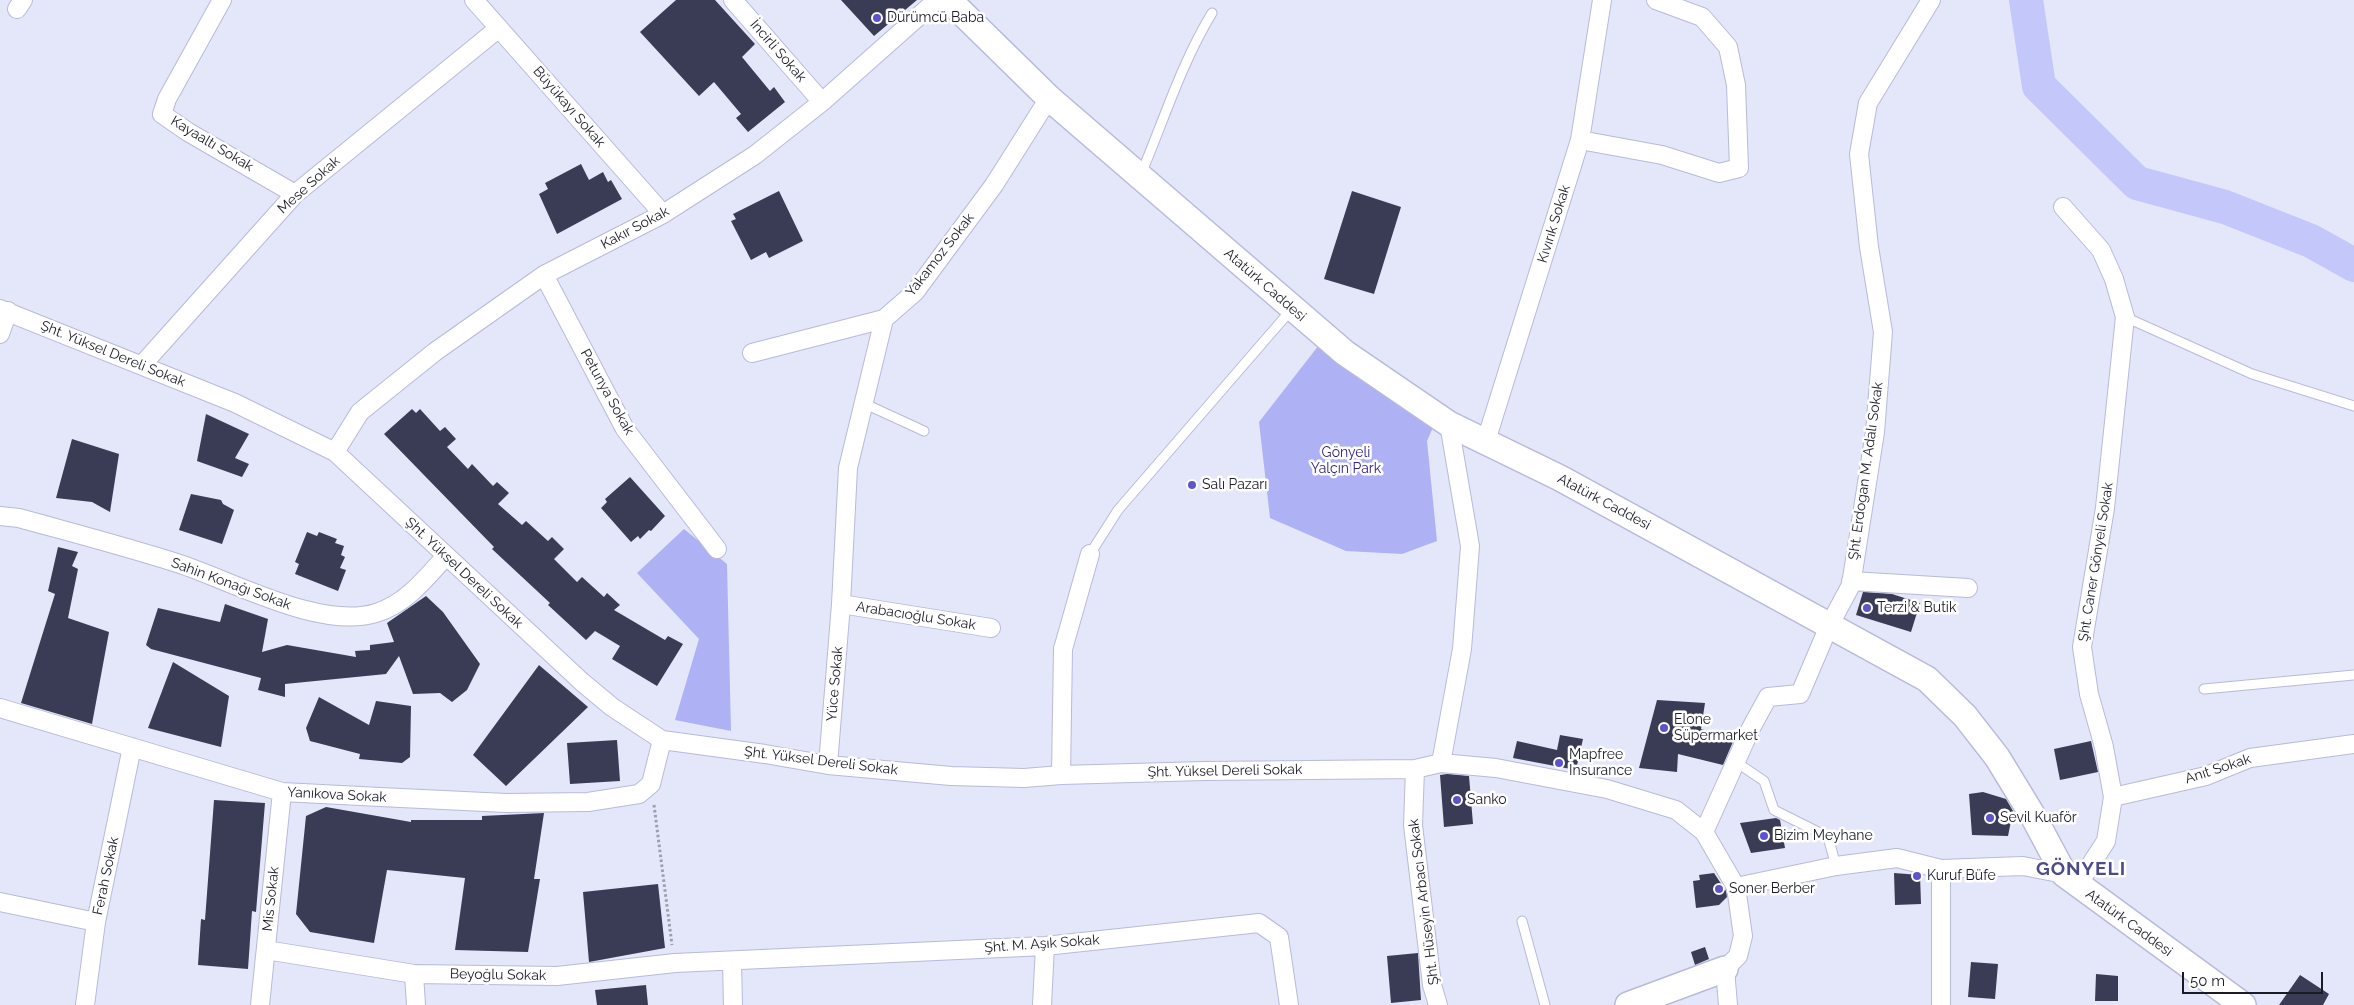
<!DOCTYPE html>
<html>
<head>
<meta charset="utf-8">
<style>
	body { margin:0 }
	#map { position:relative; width:2354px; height:1005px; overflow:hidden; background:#e4e6fa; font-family:Raleway,sans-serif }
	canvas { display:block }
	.scale { position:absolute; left:2182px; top:972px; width:141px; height:22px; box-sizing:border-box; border:2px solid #1a1b26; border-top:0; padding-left:6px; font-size:15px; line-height:18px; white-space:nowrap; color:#1a1b26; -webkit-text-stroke:4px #fff; paint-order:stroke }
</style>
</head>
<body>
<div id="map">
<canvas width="2354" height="1005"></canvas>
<div class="scale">50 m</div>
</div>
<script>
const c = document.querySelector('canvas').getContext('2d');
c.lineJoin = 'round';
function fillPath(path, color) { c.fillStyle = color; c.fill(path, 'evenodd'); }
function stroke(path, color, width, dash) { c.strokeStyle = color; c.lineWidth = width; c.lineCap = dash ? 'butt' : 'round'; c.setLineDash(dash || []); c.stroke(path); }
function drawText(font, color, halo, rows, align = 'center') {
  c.font = font + ' Raleway,sans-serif'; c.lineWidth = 5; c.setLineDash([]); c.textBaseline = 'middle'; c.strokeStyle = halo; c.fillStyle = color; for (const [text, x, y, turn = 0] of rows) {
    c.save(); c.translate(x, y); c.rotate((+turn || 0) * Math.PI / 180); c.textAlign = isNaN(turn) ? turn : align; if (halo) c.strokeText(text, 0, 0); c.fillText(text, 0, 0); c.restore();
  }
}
const green = new Path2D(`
	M 1319,345 L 1437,418 L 1427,441 L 1437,541 L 1402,554 L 1346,551 L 1270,518 L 1259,422 Z
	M 684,529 L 727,564 L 731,731 L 675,720 L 699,639 L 637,573 Z`);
const river = new Path2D(`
	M 2026,0 L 2039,86 L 2137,183 L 2225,207 L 2311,241 L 2354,265`);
const building = new Path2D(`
	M 676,0 L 715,0 L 755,44 L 742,57 L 770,91 L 774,87 L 785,102 L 748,132 L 736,118 L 741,114 L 714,82 L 699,96 L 640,32 Z
	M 841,0 L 917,0 L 874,36 Z
	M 581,164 L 589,180 L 603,172 L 608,182 L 611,180 L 622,199 L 557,234 L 539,194 L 548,189 L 545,183 Z
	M 779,191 L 803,241 L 769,258 L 766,252 L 751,260 L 731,221 L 736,219 L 733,214 Z
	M 1352,191 L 1401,207 L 1374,294 L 1324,279 Z
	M 412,409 L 416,413 L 420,409 L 440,431 L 445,427 L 456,439 L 447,447 L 468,469 L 472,464 L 493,486 L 497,482 L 509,493 L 498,504 L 522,525 L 526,521 L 548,541 L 552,537 L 564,549 L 554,559 L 577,582 L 582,577 L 604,597 L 607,593 L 620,605 L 614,610 L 665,640 L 668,636 L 683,644 L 657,686 L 612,659 L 620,646 L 595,631 L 586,640 L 548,605 L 550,603 L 492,549 L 494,547 L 384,434 Z
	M 206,414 L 249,434 L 235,458 L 249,464 L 242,477 L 197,461 Z
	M 72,439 L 119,454 L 110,512 L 92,502 L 56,498 Z
	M 630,477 L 665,516 L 651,531 L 649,530 L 640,539 L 638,536 L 631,542 L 601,508 L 607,502 L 605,499 Z
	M 191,494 L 221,500 L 223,504 L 234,510 L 222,544 L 179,530 Z
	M 307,532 L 317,536 L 319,532 L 337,539 L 335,543 L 344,546 L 341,555 L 345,557 L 340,568 L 346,570 L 338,591 L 295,574 L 299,564 L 295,562 Z
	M 58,547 L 78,552 L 72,566 L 78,569 L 68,618 L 109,632 L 92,724 L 21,703 L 55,594 L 48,591 Z
	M 1863,592 L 1892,594 L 1920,603 L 1911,632 L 1856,615 Z
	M 426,596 L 443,612 L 480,664 L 467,690 L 452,702 L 440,693 L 413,694 L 399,656 L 386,674 L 285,684 L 285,697 L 258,690 L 261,678 L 151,649 L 146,645 L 158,608 L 220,622 L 225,604 L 268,619 L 262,652 L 287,645 L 356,657 L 355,651 L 370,650 L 370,645 L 394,642 L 387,623 Z
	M 173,662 L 229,696 L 221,747 L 148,728 Z
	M 539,665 L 588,707 L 506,786 L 473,755 Z
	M 319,697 L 369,725 L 376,701 L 411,706 L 410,757 L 402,763 L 359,759 L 360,754 L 310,741 L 306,728 Z
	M 1657,700 L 1705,703 L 1701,729 L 1735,737 L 1723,765 L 1678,754 L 1677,772 L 1639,768 Z
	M 1560,735 L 1583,739 L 1576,770 L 1513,758 L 1517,741 L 1557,750 Z
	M 617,740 L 620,781 L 570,784 L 567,743 Z
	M 2091,741 L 2098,772 L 2060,780 L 2054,749 Z
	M 1447,774 L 1469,776 L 1473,824 L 1444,827 L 1440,775 Z
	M 1983,792 L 2006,799 L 2013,811 L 2008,836 L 1972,835 L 1969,794 Z
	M 214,800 L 265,803 L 256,912 L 252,911 L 248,969 L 198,965 L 201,919 L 205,920 Z
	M 326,807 L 411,822 L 411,820 L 482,820 L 482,816 L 544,813 L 534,879 L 540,879 L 528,952 L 455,950 L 465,878 L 387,870 L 374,943 L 310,932 L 296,914 L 306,816 Z
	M 1776,818 L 1780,820 L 1785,848 L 1751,853 L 1740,823 Z
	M 1714,873 L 1726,891 L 1727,897 L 1719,905 L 1696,908 L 1693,881 L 1700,880 L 1699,875 Z
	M 1894,873 L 1920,875 L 1921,904 L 1895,905 Z
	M 658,884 L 665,948 L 589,962 L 583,892 Z
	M 1705,947 L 1709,959 L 1695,965 L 1691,952 Z
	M 1418,953 L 1421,1000 L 1391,1003 L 1387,956 Z
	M 1971,962 L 1998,964 L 1995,999 L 1968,997 Z
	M 2096,974 L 2118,976 L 2118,1001 L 2095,1001 Z
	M 2300,975 L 2329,994 L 2323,1005 L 2279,1005 Z
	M 646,985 L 648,1005 L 597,1005 L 595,990 Z`);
const path = new Path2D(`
	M 654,805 L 672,945`);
const lane = new Path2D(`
	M 1141,174 C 1164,120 1181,64 1212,13
	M 2125,317 L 2252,374 L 2354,406
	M 863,403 L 924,431
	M 1090,554 L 1118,510 L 1291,310
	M 2204,689 L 2354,675
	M 1736,762 L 1764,781 L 1774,810 L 1828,837 L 1836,866
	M 1522,921 L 1545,1005`);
const street = new Path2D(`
	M 222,0 L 167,99 L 162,114 L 188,132 L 295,194
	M 474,0 L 663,214
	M 733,0 L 822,102
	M 17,9 L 23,0
	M 1580,140 L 1662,155 L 1719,173 L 1739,168 L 1736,85 L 1728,47 L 1702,17 L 1656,0
	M 2063,207 L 2101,250 L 2114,279 L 2125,317 L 2105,508 L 2082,647 L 2089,694 L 2104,747 L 2113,797 L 2106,841 L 2077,886
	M 544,275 L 625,429 L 717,549
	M 0,309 L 235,403 L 335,452 L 582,682 L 612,707 L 662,740 L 765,754 L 828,765 L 951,776 L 1024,778 L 1061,775 L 1204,771 L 1415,769 L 1441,763 L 1496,768 L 1607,789 L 1676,810 L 1704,832 L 1736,887 L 1743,936 L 1738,956 L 1725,969 L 1728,1005
	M 0,334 L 8,311
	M 752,353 L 884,319 L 915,292 L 994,185 L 1049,98
	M 142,365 L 295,194 L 499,28
	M 1485,444 L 1580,140 L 1602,0
	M 335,452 L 360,412 L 436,351 L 544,275 L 663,214 L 755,155 L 822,102 L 937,0
	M 0,516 L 19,518 C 73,533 127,547 180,564 C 234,582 321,630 376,613 C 406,604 426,578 446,556
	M 1851,581 L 1968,588
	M 841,604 L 991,628
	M 0,708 L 282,792 L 380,797 L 506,803 L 588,802 L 639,794 L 651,784 L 662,740
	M 1441,763 L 1462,649 L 1470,546 L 1449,424
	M 828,765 L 841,604 L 848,468 L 884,319
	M 1415,769 L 1413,825 L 1432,985 L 1438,1005
	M 1061,775 L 1063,649 L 1090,554
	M 2113,797 L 2206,776 L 2250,758 L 2354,744
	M 1704,832 L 1751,728 L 1768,697 L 1800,694 L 1829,626 L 1851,585 L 1875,432 L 1883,332 L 1869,247 L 1859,154 L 1868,103 L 1931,0
	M 1941,869 L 1941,1005
	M 1736,887 L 1836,866 L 1897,858 L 1941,869 L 2023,866 L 2064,874
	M 0,902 L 96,922
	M 266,950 L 414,974 L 557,976 L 675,963 L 1045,946 L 1259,923 L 1279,937 L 1289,1005
	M 732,962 L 733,1005
	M 414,974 L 416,1005
	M 85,1005 L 96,922 L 132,747
	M 260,1005 L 282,792
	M 1042,1005 L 1045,946`);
const secondary = new Path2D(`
	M 949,0 L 1049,98 L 1345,353 L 1449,424 L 1560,478 L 1927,679 L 1965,716 L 1997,757 L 2033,816 L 2064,874 L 2243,1005
	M 1628,1005 L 1725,969`);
const markers = [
	[877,18,5,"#5e53cb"],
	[1192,485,5,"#5e53cb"],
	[1867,608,5,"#5e53cb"],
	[1664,728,5,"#5e53cb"],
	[1559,763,5,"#5e53cb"],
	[1457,800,5,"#5e53cb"],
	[1990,818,5,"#5e53cb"],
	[1764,836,5,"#5e53cb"],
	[1917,876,5,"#5e53cb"],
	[1719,889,5,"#5e53cb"]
];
const poiNames = [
	["Dürümcü Baba",887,18],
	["Salı Pazarı",1202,485],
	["Terzi & Butik",1877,608],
	["Elone",1674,720],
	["Süpermarket",1674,736],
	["Mapfree",1569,755],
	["Insurance",1569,771],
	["Sanko",1467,800],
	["Sevil Kuaför",2000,818],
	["Bizim Meyhane",1774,836],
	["Kuruf Büfe",1927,876],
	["Soner Berber",1729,889]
];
const streetNames = [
	["İncirli Sokak",778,51,49],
	["Büyükayı Sokak",569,107,49],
	["Kayaaltı Sokak",212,144,31],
	["Mese Sokak",309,185,-42],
	["Kıvırık Sokak",1554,224,-73],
	["Kakır Sokak",635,228,-28],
	["Yakamoz Sokak",940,255,-52],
	["Atatürk Caddesi",1265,285,41],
	["Şht. Yüksel Dereli Sokak",113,354,22],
	["Petunya Sokak",607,392,61],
	["Şht. Erdogan M. Adalı Sokak",1866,471,-82],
	["Atatürk Caddesi",1604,502,28],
	["Şht. Caner Gönyeli Sokak",2096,562,-81],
	["Şht. Yüksel Dereli Sokak",464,573,43],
	["Sahin Konağı Sokak",231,584,20],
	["Arabacıoğlu Sokak",916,616,9],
	["Yüce Sokak",835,684,-85],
	["Şht. Yüksel Dereli Sokak",821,761,7],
	["Anıt Sokak",2218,769,-18],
	["Şht. Yüksel Dereli Sokak",1225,771,-1],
	["Yanıkova Sokak",337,795,3],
	["Ferah Sokak",106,876,-78],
	["Mis Sokak",271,899,-84],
	["Şht. Hüseyin Arbacı Sokak",1424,902,-97],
	["Atatürk Caddesi",2129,923,36],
	["Şht. M. Aşık Sokak",1042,944,-4],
	["Beyoğlu Sokak",498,975,1]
];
const parkNames = [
	["Gönyeli",1346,453],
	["Yalçın Park",1346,469]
];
const districtNames = [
	["GÖNYELI",2081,869]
];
fillPath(green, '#aeb1f3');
stroke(river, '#c4c7fa', 34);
fillPath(building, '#3a3b55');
stroke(lane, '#b8badb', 11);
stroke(street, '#b8badb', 20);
stroke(secondary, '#b8badb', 28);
stroke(path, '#9c9dae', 3, [2.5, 2.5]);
stroke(lane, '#fff', 9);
stroke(street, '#fff', 18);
stroke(secondary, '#fff', 25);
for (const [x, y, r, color] of markers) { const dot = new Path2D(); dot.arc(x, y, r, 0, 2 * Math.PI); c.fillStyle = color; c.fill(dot); stroke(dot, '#fff', 2); }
drawText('14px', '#1a1b26', '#fff', poiNames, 'left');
drawText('14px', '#1a1b26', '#fff', streetNames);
drawText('14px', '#322280', '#fff', parkNames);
c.letterSpacing = '1px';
drawText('bold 19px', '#4d4c8a', '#fff', districtNames);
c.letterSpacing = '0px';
</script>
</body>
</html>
